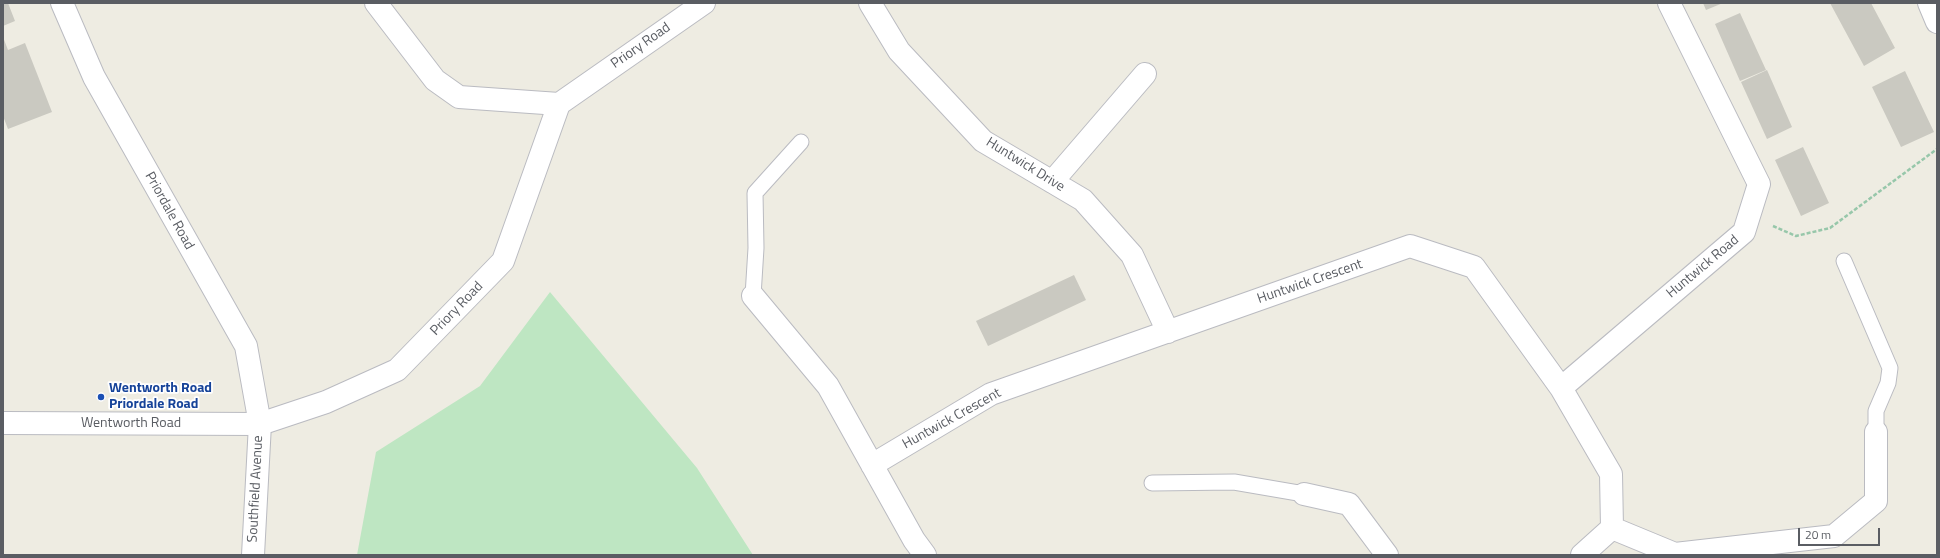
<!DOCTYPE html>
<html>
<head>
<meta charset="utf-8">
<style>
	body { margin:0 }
	#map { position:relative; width:1940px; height:558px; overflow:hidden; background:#eeece2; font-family:"Titillium Web",sans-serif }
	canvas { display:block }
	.frame { position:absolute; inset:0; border:4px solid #5a5d63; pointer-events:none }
	.scale { position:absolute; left:1798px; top:528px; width:82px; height:18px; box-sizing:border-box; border:2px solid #5a5d63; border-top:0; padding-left:5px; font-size:12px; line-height:14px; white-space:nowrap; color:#5a5d63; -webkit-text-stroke:3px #fff; paint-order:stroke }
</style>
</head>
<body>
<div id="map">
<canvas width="1940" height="558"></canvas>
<div class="frame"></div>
<div class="scale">20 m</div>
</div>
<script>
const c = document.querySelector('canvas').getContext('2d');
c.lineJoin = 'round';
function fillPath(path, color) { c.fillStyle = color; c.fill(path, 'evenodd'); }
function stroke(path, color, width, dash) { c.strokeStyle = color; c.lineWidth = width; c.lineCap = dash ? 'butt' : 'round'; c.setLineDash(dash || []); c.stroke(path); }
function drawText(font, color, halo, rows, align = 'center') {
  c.font = font + ' "Titillium Web",sans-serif'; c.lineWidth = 3.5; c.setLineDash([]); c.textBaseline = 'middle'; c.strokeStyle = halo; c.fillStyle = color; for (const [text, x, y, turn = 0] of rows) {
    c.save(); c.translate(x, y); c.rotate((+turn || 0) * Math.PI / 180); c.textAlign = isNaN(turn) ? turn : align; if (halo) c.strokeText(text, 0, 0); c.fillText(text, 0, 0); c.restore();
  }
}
const green = new Path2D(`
	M 550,292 L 697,468 L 753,555 L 357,555 L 376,452 L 480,386 Z`);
const building = new Path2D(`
	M 3,3 L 8,3 L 15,21 L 3,26 Z
	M 1703,3 L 1723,3 L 1706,10 Z
	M 1830,3 L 1871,3 L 1895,48 L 1864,66 Z
	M 1740,13 L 1766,70 L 1740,81 L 1715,24 Z
	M 3,37 L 8,50 L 25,43 L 52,112 L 8,129 L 3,116 Z
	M 1767,70 L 1792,127 L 1767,139 L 1741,82 Z
	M 1905,71 L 1934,132 L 1901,147 L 1872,87 Z
	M 1803,147 L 1829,203 L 1801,216 L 1775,160 Z
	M 1074,275 L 1086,300 L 988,346 L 976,321 Z`);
const path = new Path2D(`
	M 1773,226 L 1796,236 L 1830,228 L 1937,149`);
const lane = new Path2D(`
	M 1844,261 L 1890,368 L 1888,383 L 1876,411 L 1876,432
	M 753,296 L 756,248 L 755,193 L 801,142
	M 1152,483 L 1234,482 L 1304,494`);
const street = new Path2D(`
	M 62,3 L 94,77 L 246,346 L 260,424 L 253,555
	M 376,3 L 435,80 L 459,97 L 559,104
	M 870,3 L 899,51 L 983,141 L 1083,200 L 1132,255 L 1168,332
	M 1929,3 L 1937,22
	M 1052,182 L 1145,74
	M 753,296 L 828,386 L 914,540 L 925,555
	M 1561,388 L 1744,232 L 1759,184 L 1669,3
	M 3,423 L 260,424 L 326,402 L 397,370 L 503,261 L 559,104 L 704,3
	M 872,465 L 991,394 L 1410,246 L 1474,267 L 1561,388 L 1611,474 L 1612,528 L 1582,555
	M 1304,494 L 1349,504 L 1387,555
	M 1612,528 L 1675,554 L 1834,536 L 1876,501 L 1876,432`);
const markers = [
	[101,397,4,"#1a4fb4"]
];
const streetNames = [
	["Priory Road",641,46,-35],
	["Huntwick Drive",1025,165,32],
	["Priordale Road",169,211,61],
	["Huntwick Road",1703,267,-40],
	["Huntwick Crescent",1310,282,-19],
	["Priory Road",457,309,-46],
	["Huntwick Crescent",952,419,-29],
	["Wentworth Road",131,424],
	["Southfield Avenue",256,489,-87]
];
const transitNames = [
	["Wentworth Road",109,389],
	["Priordale Road",109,405]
];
fillPath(green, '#bee6c2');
fillPath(building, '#cac9c1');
stroke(lane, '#babbc1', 17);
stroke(street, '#babbc1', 24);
stroke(path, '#97c7aa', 2.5, [4, 2]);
stroke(lane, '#fff', 15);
stroke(street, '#fff', 22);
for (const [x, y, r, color] of markers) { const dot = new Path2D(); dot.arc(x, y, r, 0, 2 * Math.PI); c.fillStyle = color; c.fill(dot); stroke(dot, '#fff', 1.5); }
drawText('14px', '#5a5d63', '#fff', streetNames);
drawText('bold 14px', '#164399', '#fff', transitNames, 'left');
</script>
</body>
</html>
